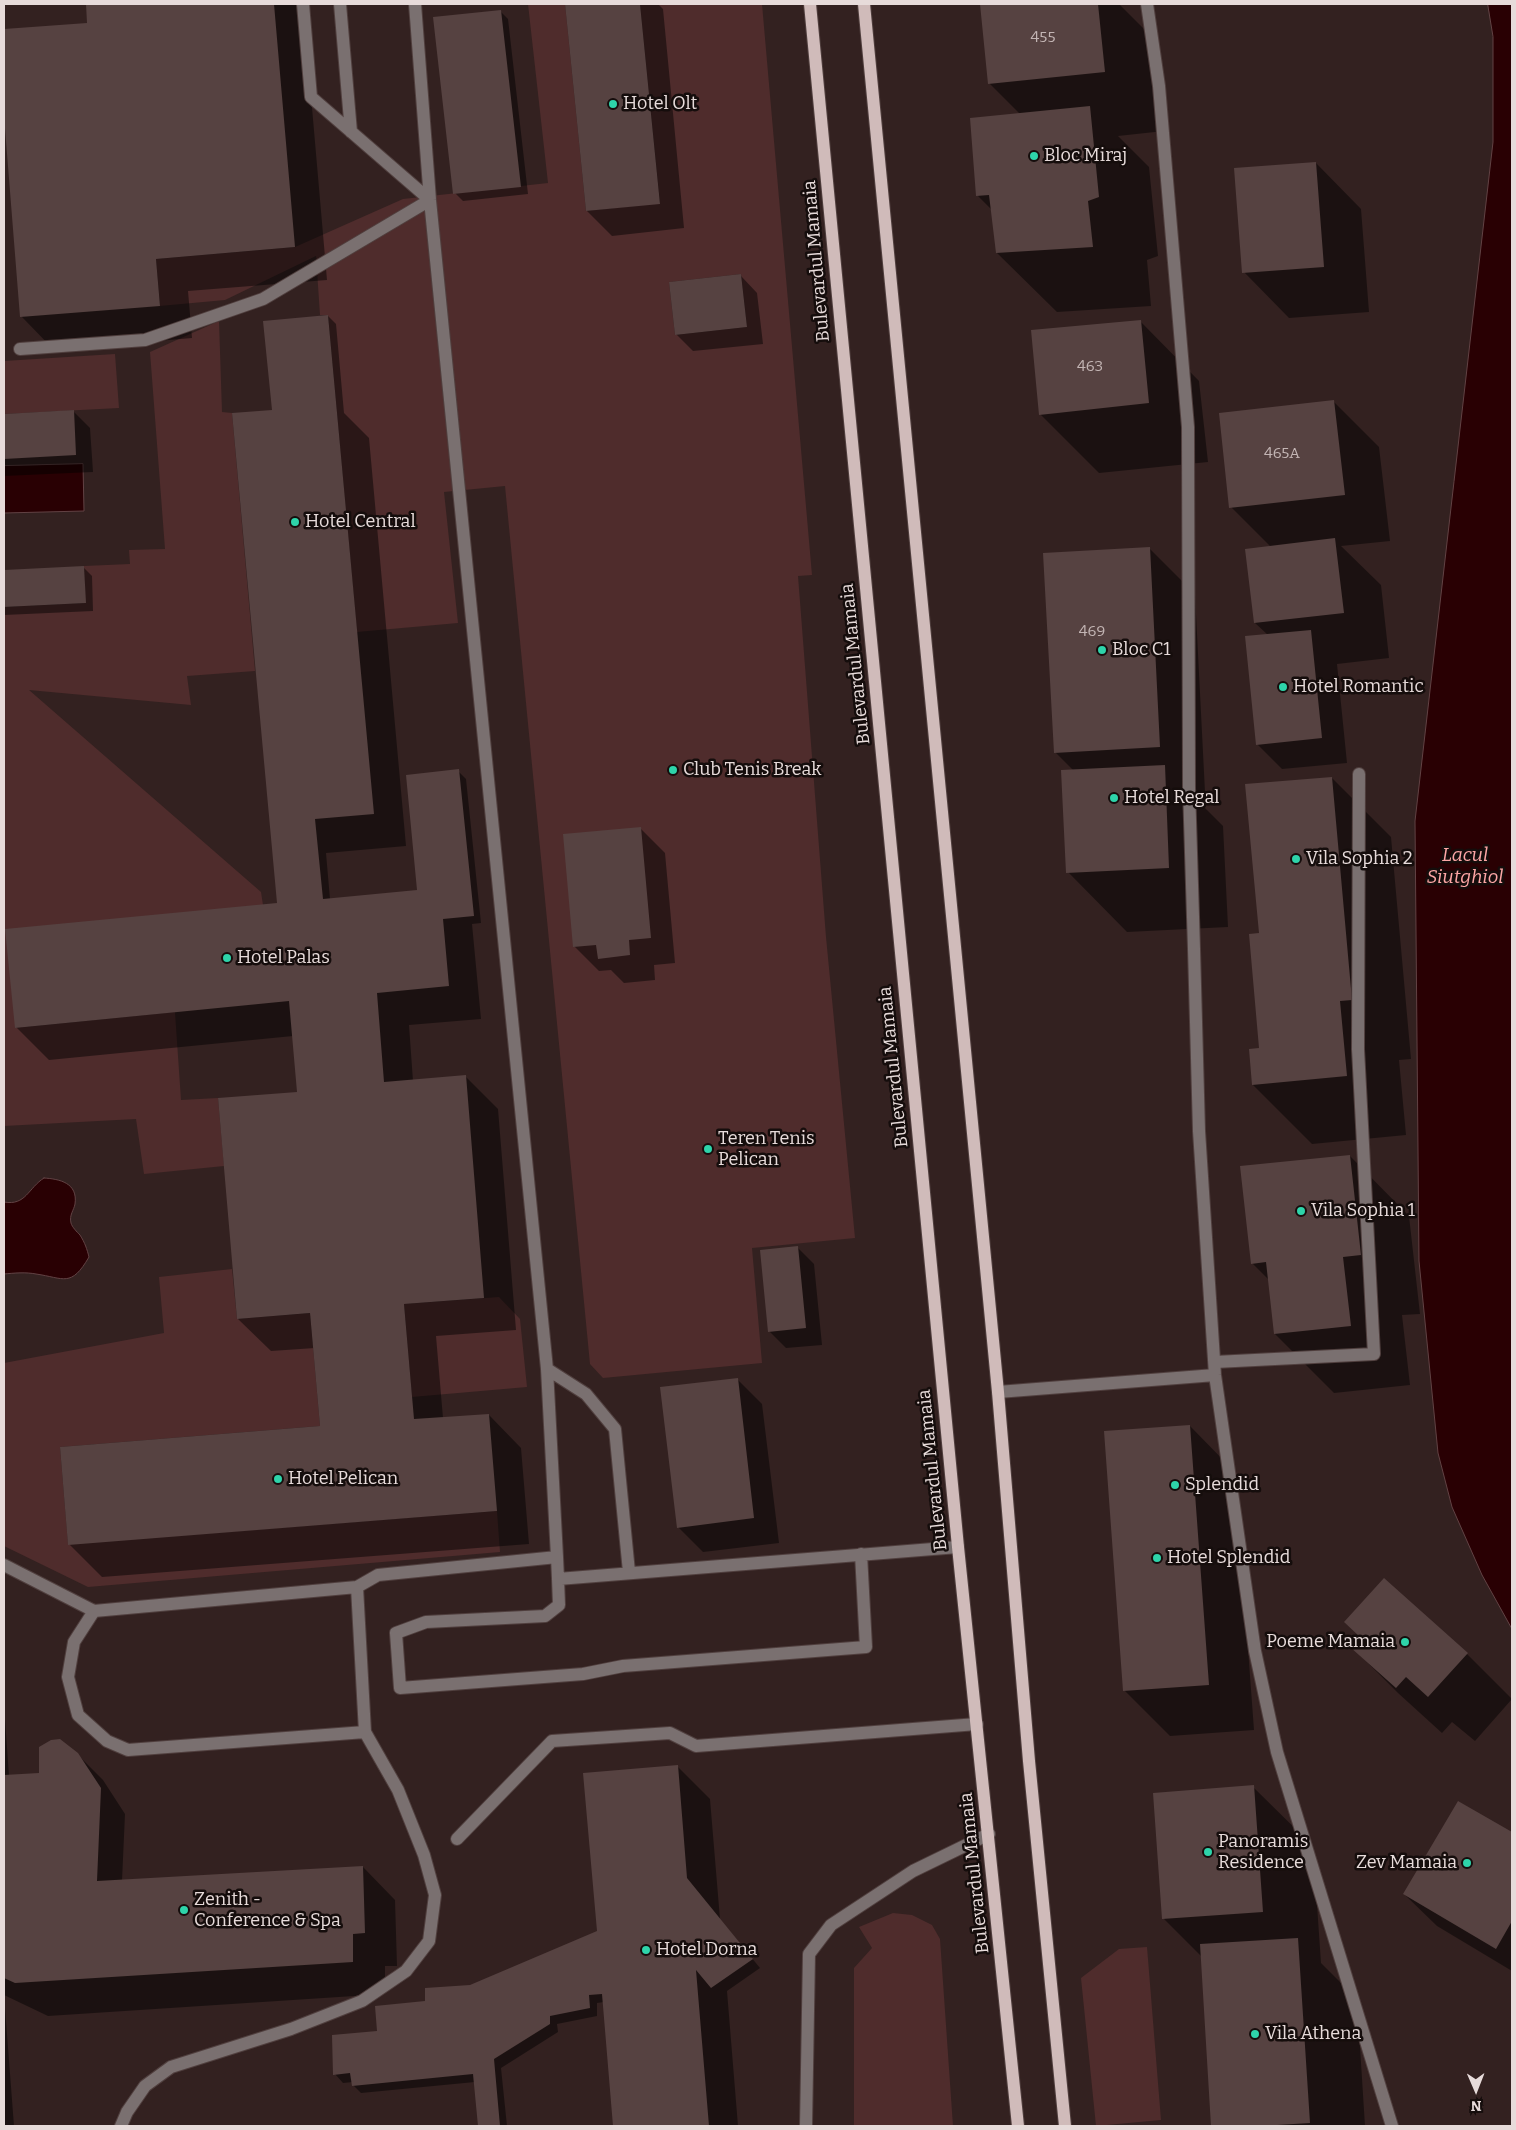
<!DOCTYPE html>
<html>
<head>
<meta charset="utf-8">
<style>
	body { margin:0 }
	#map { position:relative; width:1516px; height:2130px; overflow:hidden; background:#332120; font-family:Bitter,serif }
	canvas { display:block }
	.frame { position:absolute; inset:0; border:5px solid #e7dbda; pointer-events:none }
	.north { position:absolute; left:1451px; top:2065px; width:50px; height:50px; -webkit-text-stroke:4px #150d0c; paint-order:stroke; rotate:179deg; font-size:14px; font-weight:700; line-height:20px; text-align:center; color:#e7dbda }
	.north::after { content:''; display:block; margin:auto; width:18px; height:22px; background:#e7dbda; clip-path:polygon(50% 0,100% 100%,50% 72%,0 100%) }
</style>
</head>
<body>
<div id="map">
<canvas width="1516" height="2130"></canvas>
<div class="frame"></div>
<div class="north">N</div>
</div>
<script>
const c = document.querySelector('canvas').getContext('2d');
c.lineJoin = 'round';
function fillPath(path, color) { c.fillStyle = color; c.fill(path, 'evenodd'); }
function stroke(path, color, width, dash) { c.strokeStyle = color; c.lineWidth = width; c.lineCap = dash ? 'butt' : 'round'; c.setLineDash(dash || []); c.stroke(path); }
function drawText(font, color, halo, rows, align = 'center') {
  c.font = font + ' Bitter,serif'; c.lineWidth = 5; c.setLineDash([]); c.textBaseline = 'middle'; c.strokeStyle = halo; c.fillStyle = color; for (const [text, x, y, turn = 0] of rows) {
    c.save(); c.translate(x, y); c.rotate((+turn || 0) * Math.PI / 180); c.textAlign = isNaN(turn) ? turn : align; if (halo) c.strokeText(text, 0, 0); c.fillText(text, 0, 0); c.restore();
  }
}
const green = new Path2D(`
	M 528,4 L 565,4 L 586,211 L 660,203 L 640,4 L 762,4 L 812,575 L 798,576 L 826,937 L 855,1238 L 752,1248 L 762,1363 L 603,1378 L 590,1364 L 505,486 L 444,492 L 458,623 L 357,632 L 328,315 L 320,315 L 316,256 L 225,300 L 160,306 L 156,259 L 295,247 L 403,199 L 548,183 ZM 741,274 L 747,327 L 675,335 L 669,282 Z
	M 219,321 L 222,412 L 232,413 L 255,671 L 187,676 L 191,705 L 29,690 L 261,892 L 263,905 L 15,1028 L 175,1012 L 181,1100 L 218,1098 L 224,1166 L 144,1174 L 136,1119 L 4,1126 L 4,607 L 85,603 L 84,566 L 130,564 L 129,550 L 165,549 L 150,352 Z
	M 115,354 L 119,408 L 4,414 L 4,361 Z
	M 232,1269 L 237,1319 L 310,1313 L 320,1426 L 60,1447 L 68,1544 L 497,1511 L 500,1552 L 88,1587 L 4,1546 L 4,1363 L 164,1333 L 159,1277 Z
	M 499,1297 L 520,1319 L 527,1387 L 412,1397 L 404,1304 Z
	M 893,1913 L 912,1915 L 932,1925 L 940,1939 L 953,2126 L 854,2126 L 854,1968 L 872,1948 L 859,1927 Z
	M 1147,1947 L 1161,2120 L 1096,2126 L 1081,1978 L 1119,1949 Z`);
const water = new Path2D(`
	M 1488,4 L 1512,4 L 1512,1629 L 1482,1575 L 1452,1507 L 1438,1453 L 1419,1261 L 1415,821 L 1493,142 L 1493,37 Z
	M 83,464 L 84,511 L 4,513 L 4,466 Z
	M 44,1178 C 60,1179 78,1183 75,1204 C 74,1210 69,1215 71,1223 C 72,1227 77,1232 80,1235 C 85,1243 87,1249 89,1257 C 71,1288 64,1278 36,1274 C 26,1272 14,1273 4,1274 L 4,1202 C 26,1206 28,1188 44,1178 Z`);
const shadow = new Path2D(`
	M 87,4 L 303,4 L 327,280 L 188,291 L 192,338 L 54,350 L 22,317 L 4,101 L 4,30 L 89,24 Z
	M 567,4 L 658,4 L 663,9 L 684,228 L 612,236 L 587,211 Z
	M 981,4 L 1119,4 L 1154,39 L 1164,131 L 1118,136 L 1149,167 L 1158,256 L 1147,260 L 1151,306 L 1057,312 L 997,253 L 992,210 L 978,196 L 1020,114 L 990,84 Z
	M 500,11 L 508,19 L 528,194 L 463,201 L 455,193 Z
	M 1316,163 L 1361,209 L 1369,312 L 1289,318 L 1244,272 Z
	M 741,276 L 757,293 L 763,344 L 693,351 L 676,334 Z
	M 328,316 L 336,324 L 344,413 L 369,438 L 406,846 L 326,853 L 330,899 L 419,891 L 458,771 L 466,779 L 481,923 L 472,924 L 481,1019 L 409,1025 L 413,1081 L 465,1076 L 498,1109 L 516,1330 L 436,1336 L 443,1418 L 489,1415 L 521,1448 L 529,1544 L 102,1577 L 69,1544 L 321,1428 L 315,1348 L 271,1351 L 238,1319 L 298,1093 L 293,1036 L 49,1060 L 16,1027 L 278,904 L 274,410 Z
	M 1140,321 L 1199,381 L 1208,462 L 1099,473 L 1040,414 Z
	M 1334,402 L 1379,447 L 1390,541 L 1341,546 L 1381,585 L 1389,658 L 1337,664 L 1347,763 L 1282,769 L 1257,744 L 1268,635 L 1255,623 L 1271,547 L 1231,507 Z
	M 73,411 L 90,428 L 93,472 L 4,476 L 4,415 Z
	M 1149,548 L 1195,594 L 1205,792 L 1190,793 L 1223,826 L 1228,927 L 1127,932 L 1068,872 L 1074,771 L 1055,752 Z
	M 84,568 L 92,576 L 93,611 L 4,615 L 4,572 Z
	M 1332,778 L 1391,837 L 1411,1059 L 1399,1060 L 1406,1135 L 1312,1144 L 1253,1085 L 1260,1049 L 1260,934 Z
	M 640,828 L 665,853 L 675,963 L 654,965 L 655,980 L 624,983 L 611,970 L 599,971 L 574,946 Z
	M 1350,1156 L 1409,1216 L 1420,1314 L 1402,1315 L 1410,1385 L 1334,1393 L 1275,1334 L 1269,1280 L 1252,1263 Z
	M 797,1247 L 814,1264 L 822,1345 L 786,1348 L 769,1331 Z
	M 737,1379 L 762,1404 L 779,1543 L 703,1552 L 678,1527 Z
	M 1190,1426 L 1235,1472 L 1254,1730 L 1170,1736 L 1124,1690 Z
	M 1384,1579 L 1467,1654 L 1512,1699 L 1475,1741 L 1452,1722 L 1442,1733 L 1398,1693 L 1352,1647 L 1361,1638 Z
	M 4,1705 L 9,1776 L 40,1774 L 77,1754 L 103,1780 L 125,1814 L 122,1881 L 363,1867 L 395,1900 L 397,1966 L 385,1966 L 385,1994 L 48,2016 L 4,1995 L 14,2126 L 4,2126 Z
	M 677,1766 L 710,1799 L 720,1919 L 760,1968 L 727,1991 L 738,2126 L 614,2126 L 604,2002 L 597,2003 L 597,2016 L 557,2024 L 558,2032 L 501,2068 L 507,2126 L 479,2126 L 475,2082 L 361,2093 L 353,2085 L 353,2082 L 343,2083 L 335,2074 L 378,2032 L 426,2002 L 470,1986 L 598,1932 Z
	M 1253,1787 L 1313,1846 L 1321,1963 L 1357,1999 L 1365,2126 L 1212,2126 L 1202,1957 L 1164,1919 Z
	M 1459,1802 L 1512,1834 L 1512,1971 L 1437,1926 L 1404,1894 Z`);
const building = new Path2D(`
	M 86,4 L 274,4 L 295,247 L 156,259 L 160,306 L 20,317 L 4,116 L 4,29 L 87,23 Z
	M 565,4 L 640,4 L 660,204 L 586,211 Z
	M 980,4 L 1098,4 L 1105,72 L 988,84 Z
	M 501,10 L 521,187 L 453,194 L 433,17 Z
	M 1090,106 L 1099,197 L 1088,201 L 1093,247 L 996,253 L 989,195 L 976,196 L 970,118 Z
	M 1316,162 L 1324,267 L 1242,273 L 1234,168 Z
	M 741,274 L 747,327 L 675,335 L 669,282 Z
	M 328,315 L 374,814 L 315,819 L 323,899 L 417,890 L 406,775 L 459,769 L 474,916 L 443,919 L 449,986 L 377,993 L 384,1082 L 466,1075 L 484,1298 L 404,1304 L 414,1419 L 489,1414 L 497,1511 L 68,1545 L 60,1447 L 320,1426 L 310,1313 L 237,1319 L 218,1098 L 297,1092 L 289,1001 L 15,1028 L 5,929 L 277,903 L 232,413 L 272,410 L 263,321 Z
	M 1141,320 L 1149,403 L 1039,415 L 1031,330 Z
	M 1334,400 L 1345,495 L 1229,508 L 1219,413 Z
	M 74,410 L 76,455 L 4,459 L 4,414 Z
	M 1335,538 L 1344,613 L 1254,623 L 1245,549 Z
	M 1150,547 L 1160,747 L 1054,753 L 1043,553 Z
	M 84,566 L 86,603 L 4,607 L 4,570 Z
	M 1311,630 L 1322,738 L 1256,745 L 1245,636 Z
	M 1165,765 L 1169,868 L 1066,873 L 1061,770 Z
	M 1332,777 L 1352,1000 L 1340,1001 L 1347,1076 L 1252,1085 L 1249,1049 L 1259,1048 L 1249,934 L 1259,933 L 1245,784 Z
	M 641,827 L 651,938 L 629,940 L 630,955 L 598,959 L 596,945 L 573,947 L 563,834 Z
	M 1350,1155 L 1361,1255 L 1343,1257 L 1351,1326 L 1274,1334 L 1266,1262 L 1251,1264 L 1240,1166 Z
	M 798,1246 L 806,1328 L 768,1332 L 760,1250 Z
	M 738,1378 L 754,1518 L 677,1528 L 660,1387 Z
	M 1190,1425 L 1209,1685 L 1123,1691 L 1104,1431 Z
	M 1384,1578 L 1468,1653 L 1428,1697 L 1406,1677 L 1396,1688 L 1350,1647 L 1360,1637 L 1344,1622 Z
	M 60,1739 L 78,1753 L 101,1788 L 97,1881 L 363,1866 L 365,1933 L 353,1934 L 353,1962 L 15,1983 L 4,1978 L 4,1775 L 39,1773 L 39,1747 L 51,1740 Z
	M 678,1765 L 687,1878 L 753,1959 L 711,1988 L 696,1970 L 709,2126 L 613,2126 L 602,1994 L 589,1995 L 590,2008 L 550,2016 L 550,2024 L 494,2059 L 500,2126 L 478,2126 L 473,2074 L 352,2086 L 350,2073 L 333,2075 L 332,2035 L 377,2031 L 375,2006 L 425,2001 L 425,1988 L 470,1985 L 597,1931 L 583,1773 Z
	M 1254,1785 L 1263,1912 L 1162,1919 L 1153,1793 Z
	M 1458,1801 L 1512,1832 L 1512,1921 L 1496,1949 L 1403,1894 Z
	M 1298,1938 L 1310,2123 L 1261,2126 L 1211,2126 L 1200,1944 Z`);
const minor = new Path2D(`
	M 340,4 L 351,132
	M 1147,4 L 1159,86 L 1188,427 L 1189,788 L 1194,949 L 1199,1131 L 1215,1375 L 1255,1651 L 1277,1752 L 1392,2126
	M 20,349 L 145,340 L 263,299 L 430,200 L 311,97 L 303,4
	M 1215,1362 L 1374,1354 L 1358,1049 L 1359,774
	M 547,1369 L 586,1394 L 615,1429 L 629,1572
	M 998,1392 L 1215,1375
	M 557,1557 L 558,1579 L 958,1547
	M 4,1565 L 94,1611
	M 558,1579 L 559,1605 L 545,1616 L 426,1622 L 396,1633 L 400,1688 L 583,1674 L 623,1666 L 866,1647 L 861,1554
	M 357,1587 L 94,1611 L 74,1642 L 68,1677 L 78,1715 L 107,1741 L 128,1750 L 365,1732
	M 457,1839 L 552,1741 L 670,1733 L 696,1746 L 977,1724
	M 121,2126 L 127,2112 L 145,2086 L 171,2067 L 291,2029 L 362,2001 L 406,1971 L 429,1941 L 435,1895 L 424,1855 L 398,1790 L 365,1732 L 357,1587 L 378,1575 L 557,1557 L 547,1369 L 430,200 L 415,4
	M 806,2126 L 809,1954 L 831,1925 L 913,1871 L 989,1834`);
const major = new Path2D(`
	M 810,4 L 958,1547 L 1018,2126
	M 864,4 L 998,1392 L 1029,1761 L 1065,2126`);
const markers = [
	[613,104,5,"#2ed4aa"],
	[1034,156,5,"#2ed4aa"],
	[295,522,5,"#2ed4aa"],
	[1102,650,5,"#2ed4aa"],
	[1283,687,5,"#2ed4aa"],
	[673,770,5,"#2ed4aa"],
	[1114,798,5,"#2ed4aa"],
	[1296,859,5,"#2ed4aa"],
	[227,958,5,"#2ed4aa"],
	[708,1149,5,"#2ed4aa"],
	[1301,1211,5,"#2ed4aa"],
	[278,1479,5,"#2ed4aa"],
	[1175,1485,5,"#2ed4aa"],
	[1157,1558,5,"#2ed4aa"],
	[1405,1642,5,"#2ed4aa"],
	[1208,1852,5,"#2ed4aa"],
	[1467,1863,5,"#2ed4aa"],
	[184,1910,5,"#2ed4aa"],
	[646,1950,5,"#2ed4aa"],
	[1255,2034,5,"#2ed4aa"]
];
const numberNames = [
	["455",1043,38],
	["463",1090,367],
	["465A",1282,454],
	["469",1092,632]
];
const poiNames = [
	["Hotel Olt",623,104],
	["Bloc Miraj",1044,156],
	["Hotel Central",305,522],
	["Bloc C1",1112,650],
	["Hotel Romantic",1293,687],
	["Club Tenis Break",683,770],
	["Hotel Regal",1124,798],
	["Vila Sophia 2",1306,859],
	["Hotel Palas",237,958],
	["Teren Tenis",718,1139],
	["Pelican",718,1160],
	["Vila Sophia 1",1311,1211],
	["Hotel Pelican",288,1479],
	["Splendid",1185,1485],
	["Hotel Splendid",1167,1558],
	["Poeme Mamaia",1395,1642,"right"],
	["Panoramis",1218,1842],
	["Residence",1218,1863],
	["Zev Mamaia",1457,1863,"right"],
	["Zenith -",194,1900],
	["Conference & Spa",194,1921],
	["Hotel Dorna",656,1950],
	["Vila Athena",1265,2034]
];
const streetNames = [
	["Bulevardul Mamaia",817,261,-95],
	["Bulevardul Mamaia",856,664,-96],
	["Bulevardul Mamaia",894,1067,-96],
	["Bulevardul Mamaia",933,1470,-96],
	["Bulevardul Mamaia",975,1873,-96]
];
const waterNames = [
	["Lacul",1465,856],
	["Siutghiol",1465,878]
];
fillPath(green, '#4f2c2c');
fillPath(water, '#290003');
stroke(water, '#624244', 1);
fillPath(shadow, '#0007');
fillPath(building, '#564241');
stroke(minor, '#503f3e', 14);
stroke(major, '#503f3e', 14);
stroke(minor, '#7a7070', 12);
stroke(major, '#d0bbba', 12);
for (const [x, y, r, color] of markers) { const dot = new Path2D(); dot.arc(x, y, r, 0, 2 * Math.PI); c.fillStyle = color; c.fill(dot); stroke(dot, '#150d0c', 2); }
drawText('15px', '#c3b5b4', null, numberNames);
drawText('18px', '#e7dbda', '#150d0c', poiNames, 'left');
drawText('18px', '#e7dbda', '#150d0c', streetNames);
drawText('italic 19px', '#fea7a6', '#150d0c', waterNames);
</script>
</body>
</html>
